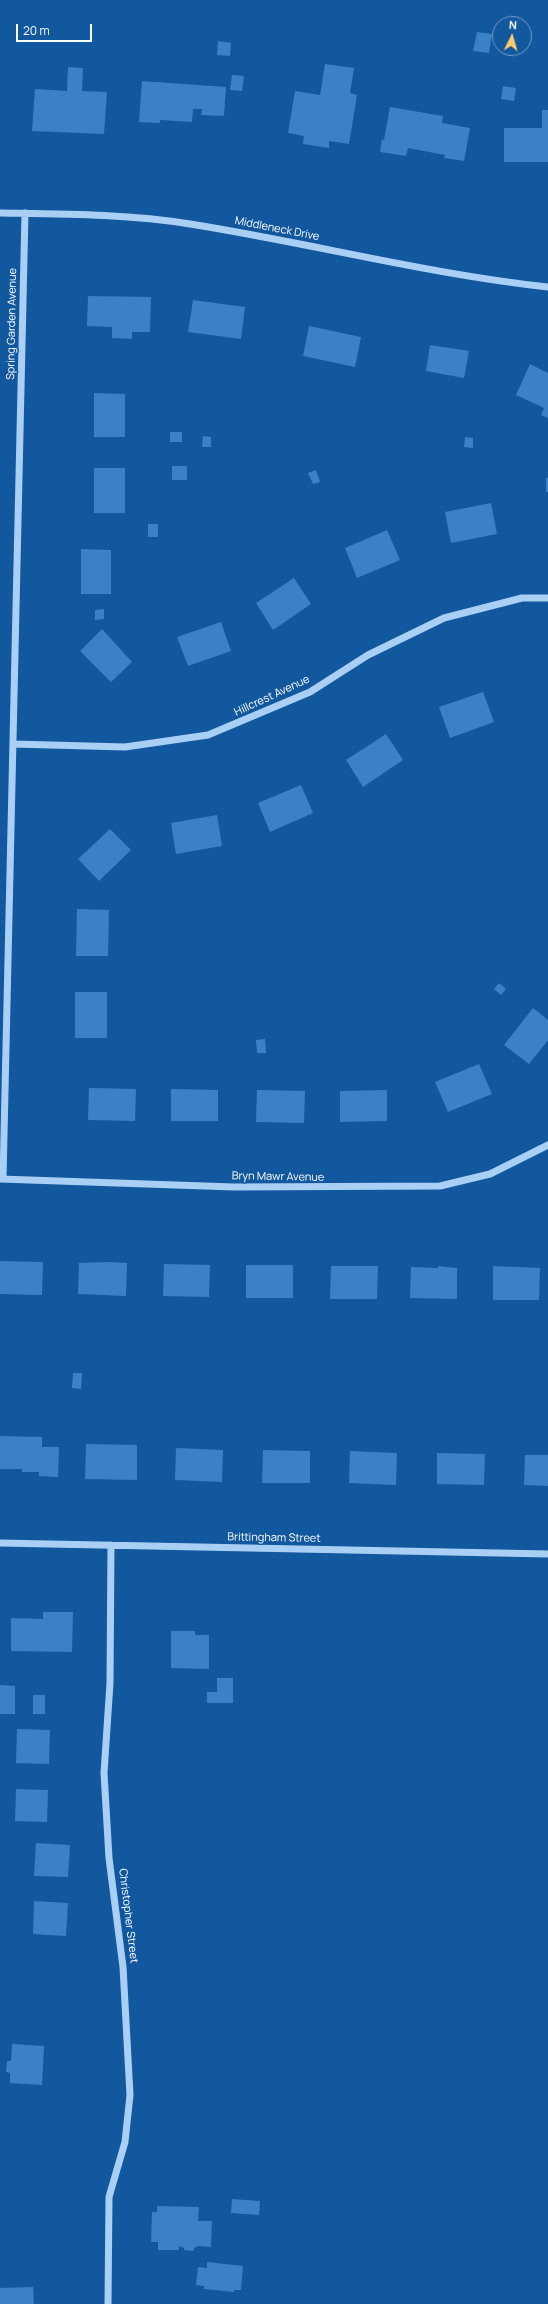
<!DOCTYPE html>
<html>
<head>
<meta charset="utf-8">
<style>
	body { margin:0 }
	#map { position:relative; width:548px; height:2304px; overflow:hidden; background:#12589e; font-family:Manrope,sans-serif }
	canvas { display:block }
	.north { position:absolute; left:492px; top:16px; width:40px; height:40px; box-sizing:border-box; background:#12589e; border:1px solid #719bc5; border-radius:50%; rotate:5deg; font-size:11px; font-weight:700; line-height:16px; text-align:center; color:#fff }
	.north::after { content:''; display:block; margin:auto; width:14px; height:18px; background:#ffcc6c; clip-path:polygon(50% 0,100% 100%,50% 72%,0 100%) }
	.scale { position:absolute; left:16px; top:24px; width:76px; height:18px; box-sizing:border-box; border:2px solid #fff; border-top:0; padding-left:5px; font-size:12px; line-height:14px; white-space:nowrap; color:#fff; -webkit-text-stroke:3px #12589e; paint-order:stroke }
</style>
</head>
<body>
<div id="map">
<canvas width="548" height="2304"></canvas>
<div class="north">N</div>
<div class="scale">20 m</div>
</div>
<script>
const c = document.querySelector('canvas').getContext('2d');
c.lineJoin = 'round';
function fillPath(path, color) { c.fillStyle = color; c.fill(path, 'evenodd'); }
function stroke(path, color, width, dash) { c.strokeStyle = color; c.lineWidth = width; c.lineCap = dash ? 'butt' : 'round'; c.setLineDash(dash || []); c.stroke(path); }
function drawText(font, color, halo, rows, align = 'center') {
  c.font = font + ' Manrope,sans-serif'; c.lineWidth = 3; c.setLineDash([]); c.textBaseline = 'middle'; c.strokeStyle = halo; c.fillStyle = color; for (const [text, x, y, turn = 0] of rows) {
    c.save(); c.translate(x, y); c.rotate((+turn || 0) * Math.PI / 180); c.textAlign = isNaN(turn) ? turn : align; if (halo) c.strokeText(text, 0, 0); c.fillText(text, 0, 0); c.restore();
  }
}
const building = new Path2D(`
	M 477,32 L 492,34 L 489,53 L 473,51 Z
	M 218,41 L 231,43 L 230,56 L 217,55 Z
	M 325,64 L 354,68 L 350,93 L 357,95 L 349,144 L 329,141 L 329,148 L 303,144 L 304,136 L 288,133 L 295,91 L 320,95 Z
	M 68,67 L 83,68 L 82,91 L 107,92 L 104,134 L 32,131 L 35,89 L 67,91 Z
	M 232,75 L 244,76 L 242,91 L 230,90 Z
	M 142,81 L 226,87 L 224,116 L 201,115 L 202,109 L 193,109 L 192,122 L 160,120 L 160,123 L 139,122 Z
	M 503,86 L 516,88 L 514,101 L 501,99 Z
	M 390,107 L 443,116 L 442,123 L 470,128 L 464,161 L 444,158 L 445,155 L 408,148 L 406,156 L 380,152 L 382,139 L 384,140 Z
	M 542,110 L 548,110 L 548,162 L 504,162 L 504,128 L 542,128 Z
	M 88,296 L 151,297 L 150,332 L 132,332 L 132,339 L 112,338 L 112,327 L 87,326 Z
	M 193,300 L 245,307 L 241,339 L 188,332 Z
	M 309,326 L 361,337 L 355,367 L 303,356 Z
	M 430,345 L 469,351 L 464,378 L 426,371 Z
	M 530,364 L 548,373 L 548,418 L 541,415 L 544,408 L 516,395 Z
	M 94,393 L 125,394 L 125,437 L 94,437 Z
	M 170,432 L 182,432 L 182,442 L 170,442 Z
	M 203,436 L 211,437 L 211,447 L 202,447 Z
	M 465,437 L 473,438 L 473,448 L 464,447 Z
	M 172,466 L 187,466 L 187,480 L 172,480 Z
	M 94,468 L 125,468 L 125,513 L 94,513 Z
	M 316,470 L 320,482 L 313,484 L 308,473 Z
	M 546,478 L 548,478 L 548,492 L 546,492 Z
	M 491,503 L 497,534 L 451,543 L 445,512 Z
	M 148,524 L 158,524 L 158,537 L 148,537 Z
	M 387,530 L 400,560 L 357,578 L 345,548 Z
	M 81,549 L 111,550 L 111,594 L 81,594 Z
	M 294,578 L 311,604 L 273,630 L 256,603 Z
	M 104,609 L 104,619 L 95,620 L 95,610 Z
	M 221,622 L 231,651 L 188,666 L 177,637 Z
	M 102,629 L 132,662 L 111,682 L 80,651 Z
	M 483,692 L 494,722 L 450,738 L 439,707 Z
	M 386,734 L 403,760 L 363,787 L 346,760 Z
	M 301,785 L 313,813 L 270,832 L 258,803 Z
	M 217,815 L 222,846 L 176,854 L 171,823 Z
	M 110,829 L 131,850 L 99,881 L 78,859 Z
	M 77,909 L 109,910 L 108,956 L 76,956 Z
	M 499,983 L 506,989 L 501,995 L 494,989 Z
	M 75,992 L 107,992 L 107,1038 L 75,1038 Z
	M 533,1008 L 548,1020 L 548,1040 L 529,1064 L 504,1045 Z
	M 265,1039 L 266,1053 L 257,1053 L 256,1040 Z
	M 479,1064 L 492,1094 L 448,1112 L 435,1082 Z
	M 89,1088 L 136,1089 L 135,1121 L 88,1120 Z
	M 171,1089 L 218,1090 L 218,1121 L 171,1121 Z
	M 257,1090 L 305,1091 L 304,1123 L 256,1122 Z
	M 387,1090 L 387,1121 L 340,1122 L 340,1091 Z
	M 0,1261 L 43,1262 L 42,1295 L 0,1294 Z
	M 107,1262 L 127,1263 L 126,1296 L 78,1294 L 79,1263 Z
	M 164,1264 L 210,1265 L 209,1297 L 163,1296 Z
	M 246,1265 L 293,1265 L 293,1298 L 246,1298 Z
	M 331,1266 L 378,1266 L 377,1299 L 330,1299 Z
	M 438,1266 L 457,1268 L 457,1299 L 410,1298 L 411,1267 L 438,1268 Z
	M 493,1266 L 540,1268 L 539,1300 L 493,1300 Z
	M 73,1373 L 82,1373 L 81,1389 L 72,1388 Z
	M 0,1436 L 42,1437 L 42,1447 L 59,1447 L 58,1477 L 39,1476 L 39,1472 L 22,1472 L 22,1469 L 0,1469 Z
	M 86,1444 L 137,1445 L 137,1480 L 85,1479 Z
	M 176,1448 L 223,1450 L 222,1482 L 175,1480 Z
	M 263,1450 L 310,1451 L 310,1483 L 262,1483 Z
	M 350,1451 L 397,1453 L 396,1485 L 349,1483 Z
	M 437,1453 L 485,1454 L 484,1485 L 437,1484 Z
	M 525,1455 L 548,1455 L 548,1486 L 524,1485 Z
	M 43,1612 L 73,1612 L 72,1652 L 11,1651 L 11,1618 L 43,1619 Z
	M 171,1631 L 195,1631 L 195,1635 L 209,1635 L 209,1669 L 171,1668 Z
	M 217,1678 L 233,1678 L 233,1703 L 207,1703 L 207,1692 L 217,1692 Z
	M 0,1685 L 15,1686 L 15,1714 L 0,1714 Z
	M 33,1695 L 45,1695 L 45,1714 L 33,1714 Z
	M 17,1729 L 50,1730 L 49,1764 L 16,1763 Z
	M 16,1789 L 48,1790 L 47,1822 L 15,1821 Z
	M 36,1843 L 70,1845 L 68,1877 L 34,1876 Z
	M 34,1901 L 68,1903 L 66,1936 L 33,1934 Z
	M 12,2044 L 44,2046 L 42,2085 L 10,2083 L 10,2073 L 6,2072 L 7,2061 L 11,2061 Z
	M 232,2199 L 260,2201 L 259,2215 L 231,2213 Z
	M 157,2206 L 199,2207 L 198,2221 L 212,2221 L 211,2247 L 198,2246 L 194,2248 L 194,2251 L 184,2250 L 184,2248 L 179,2246 L 179,2250 L 158,2250 L 158,2242 L 151,2242 L 152,2212 L 157,2212 Z
	M 207,2262 L 243,2266 L 241,2290 L 234,2290 L 234,2292 L 204,2289 L 204,2286 L 196,2285 L 198,2267 L 207,2268 Z
	M 33,2287 L 34,2304 L 0,2304 L 0,2288 Z`);
const minor = new Path2D(`
	M 0,213 C 63,214 128,214 190,224 C 310,243 428,274 548,287
	M 13,744 L 125,747 L 208,735 L 310,692 L 368,655 L 444,618 L 522,598 L 548,598
	M 0,1179 L 234,1187 L 440,1186 L 490,1174 L 548,1145
	M 3,1179 L 25,213
	M 0,1543 L 548,1554
	M 108,2304 L 109,2197 L 125,2142 L 130,2095 L 123,1967 L 109,1858 L 104,1773 L 110,1683 L 111,1545`);
const streetNames = [
	["Middleneck Drive",277,229,11],
	["Spring Garden Avenue",12,324,-89],
	["Hillcrest Avenue",272,696,-25],
	["Bryn Mawr Avenue",278,1177,1],
	["Brittingham Street",274,1538,1],
	["Christopher Street",128,1916,83]
];
fillPath(building, '#3b81c5');
stroke(minor, '#a9d0f4', 7);
drawText('11px', '#fff', '#12589e', streetNames);
</script>
</body>
</html>
